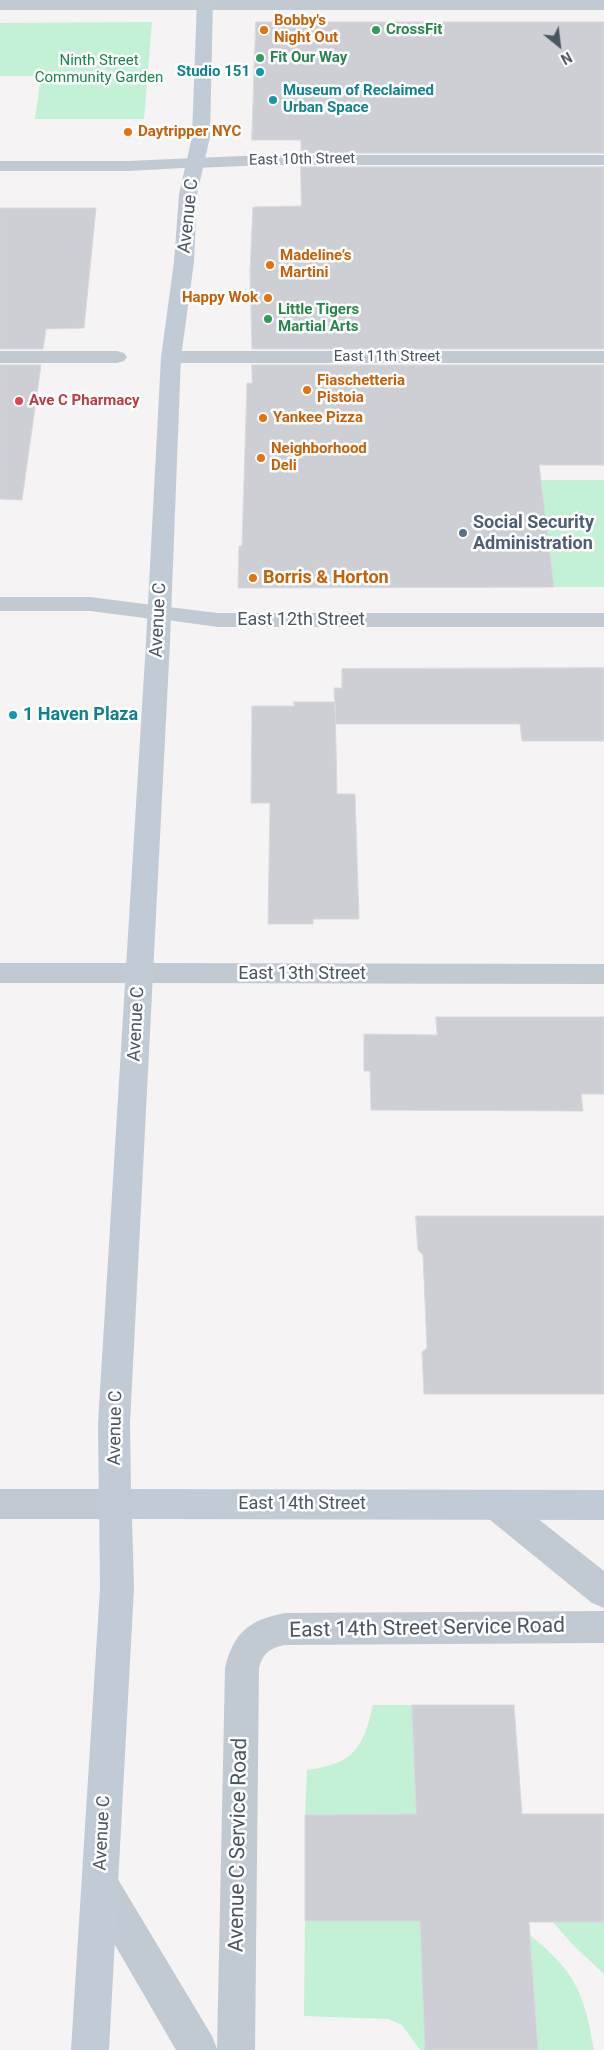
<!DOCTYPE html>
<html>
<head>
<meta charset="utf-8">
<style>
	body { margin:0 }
	#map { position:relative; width:604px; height:2050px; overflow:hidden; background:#f5f3f3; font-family:Roboto,sans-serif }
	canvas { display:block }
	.north { position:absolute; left:534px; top:20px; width:50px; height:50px; -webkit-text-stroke:4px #fff; paint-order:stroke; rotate:151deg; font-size:14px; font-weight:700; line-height:20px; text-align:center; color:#4a5661 }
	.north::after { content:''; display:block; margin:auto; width:18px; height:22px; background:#4a5661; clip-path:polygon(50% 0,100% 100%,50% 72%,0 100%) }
</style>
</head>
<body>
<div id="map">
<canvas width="604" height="2050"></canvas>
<div class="north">N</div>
</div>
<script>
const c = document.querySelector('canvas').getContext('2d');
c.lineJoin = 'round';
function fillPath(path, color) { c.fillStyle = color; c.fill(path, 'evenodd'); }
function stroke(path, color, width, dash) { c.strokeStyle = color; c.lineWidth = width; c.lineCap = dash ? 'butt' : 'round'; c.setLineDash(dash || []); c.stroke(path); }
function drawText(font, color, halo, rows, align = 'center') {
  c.font = font + ' Roboto,sans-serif'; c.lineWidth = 5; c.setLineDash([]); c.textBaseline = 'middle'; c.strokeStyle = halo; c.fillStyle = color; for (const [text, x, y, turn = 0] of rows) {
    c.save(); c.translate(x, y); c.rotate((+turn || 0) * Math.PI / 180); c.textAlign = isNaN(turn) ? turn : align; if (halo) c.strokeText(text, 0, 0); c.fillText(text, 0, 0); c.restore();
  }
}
const green = new Path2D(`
	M 152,22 L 144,119 L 35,119 L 41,76 L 0,76 L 0,23 Z
	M 541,480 L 604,480 L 604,587 L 554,587 Z
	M 373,1705 L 412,1705 L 416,1814 L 305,1815 L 307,1770 C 354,1764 363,1748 373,1705 Z
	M 305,1921 L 420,1921 L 425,2050 L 420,2050 L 402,2025 L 388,2019 L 304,2016 Z
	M 553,1922 L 604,1922 L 604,1974 L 573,1945 Z
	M 530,1935 C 576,1973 584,1992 594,2050 L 538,2050 Z`);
const building = new Path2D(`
	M 256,22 L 604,22 L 604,153 L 301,153 L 301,140 L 252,140 Z
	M 301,167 L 604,167 L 604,349 L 252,349 L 250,271 L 253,207 L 301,206 Z
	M 0,208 L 96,208 L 84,328 L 46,329 L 43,349 L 0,349 Z
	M 0,365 L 41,365 L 22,500 L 0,499 Z
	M 252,365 L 604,365 L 604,465 L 539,465 L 554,587 L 238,588 L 239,546 L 242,546 L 247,383 L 252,383 Z
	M 604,668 L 604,741 L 522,741 L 520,724 L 336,724 L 334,688 L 342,688 L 342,669 Z
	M 294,702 L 335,702 L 337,794 L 355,794 L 359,919 L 313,919 L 313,924 L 268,924 L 270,803 L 251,803 L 252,706 L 294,706 Z
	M 436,1017 L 604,1017 L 604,1094 L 581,1094 L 583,1111 L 371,1110 L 370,1071 L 364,1071 L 364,1034 L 437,1035 Z
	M 416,1216 L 604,1216 L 604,1394 L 424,1394 L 422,1352 L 427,1348 L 423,1255 L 418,1250 Z
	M 412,1705 L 514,1705 L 522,1814 L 604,1814 L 604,1922 L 529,1922 L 538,2050 L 425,2050 L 420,1921 L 305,1921 L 305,1815 L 416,1814 Z`);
const service = new Path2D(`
	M 496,1490 L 508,1495 L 604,1571 L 604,1608 L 592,1603 L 484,1515 L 480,1505 L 484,1495 Z
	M 604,1611 L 604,1643 L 285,1645 C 270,1648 263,1653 259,1668 L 255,2050 L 176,2050 L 87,1897 L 82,1884 L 87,1871 L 100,1866 L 113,1871 L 212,2036 L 217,2049 L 225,1668 C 234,1632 249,1620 285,1613 Z`);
const pedestrian = new Path2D(`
	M 0,351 L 117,351 L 124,353 L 127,357 L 124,361 L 117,363 L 0,363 Z
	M 0,597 L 90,597 L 160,606 L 168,608 L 172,613 L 168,618 L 160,620 L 90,611 L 0,611 Z
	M 140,963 L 604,964 L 604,984 L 140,983 L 130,980 L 127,973 L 130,966 Z`);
const minor = new Path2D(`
	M 0,0 L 604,0 L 604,10 L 0,10 Z
	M 267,155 L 604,155 L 604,165 L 267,165 L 195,168 L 189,167 L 186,163 L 189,159 L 195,158 Z
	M 171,351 L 604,351 L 604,363 L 171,363 L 164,361 L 161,357 L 164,353 Z
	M 160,606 L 218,613 L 604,613 L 604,627 L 218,627 L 152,618 L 148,613 L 152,608 Z
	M 0,963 L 140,963 L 150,966 L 153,973 L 150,980 L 140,983 L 0,983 Z
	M 0,1489 L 115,1489 L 127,1494 L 131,1504 L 127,1514 L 115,1519 L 0,1519 Z`);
const tertiary = new Path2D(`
	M 195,158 L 201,159 L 204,163 L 201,167 L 128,171 L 0,171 L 0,161 L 128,161 Z`);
const secondary = new Path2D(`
	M 197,0 L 213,0 L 210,137 L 197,194 L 194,262 L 181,357 L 170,642 L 130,1423 L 131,1489 L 604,1490 L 604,1520 L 132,1519 L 134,1588 L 109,2050 L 71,2050 L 100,1588 L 98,1423 L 146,642 L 161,357 L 174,262 L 179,194 L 192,137 Z`);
const markers = [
	[264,30,5,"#e8710a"],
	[376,30,5,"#2e9e5b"],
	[260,58,5,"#2e9e5b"],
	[260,72,5,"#0f9aa8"],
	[273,100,5,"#0f9aa8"],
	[128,132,5,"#e8710a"],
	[270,265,5,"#e8710a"],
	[268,298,5,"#e8710a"],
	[268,319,5,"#2e9e5b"],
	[307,390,5,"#e8710a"],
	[19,401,5,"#e0444e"],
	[263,418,5,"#e8710a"],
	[261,458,5,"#e8710a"],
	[463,533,5,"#5c6f8a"],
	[253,578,5,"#e8710a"],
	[13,715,5,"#0f9aa8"]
];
const farFoodnames = [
	["Bobby's",274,21],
	["Night Out",274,38],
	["Daytripper NYC",138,132],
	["Madeline’s",280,256],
	["Martini",280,273],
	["Happy Wok",258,298,"right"],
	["Fiaschetteria",317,381],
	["Pistoia",317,398],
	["Yankee Pizza",273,418],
	["Neighborhood",271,449],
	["Deli",271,466]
];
const farLeisurenames = [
	["CrossFit",386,30],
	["Fit Our Way",270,58],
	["Little Tigers",278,310],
	["Martial Arts",278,327]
];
const farParknames = [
	["Ninth Street",99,61],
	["Community Garden",99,78]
];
const farCulturenames = [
	["Studio 151",250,72],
	["Museum of Reclaimed",283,91,"left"],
	["Urban Space",283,108,"left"]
];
const farStreetnames = [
	["East 10th Street",302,160,-1],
	["East 11th Street",387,357]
];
const farHealthnames = [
	["Ave C Pharmacy",29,401]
];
const streetNames = [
	["Avenue C",189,216,-84],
	["Avenue C",159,620,-87],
	["East 12th Street",301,620],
	["East 13th Street",302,974],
	["Avenue C",137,1024,-87],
	["Avenue C",116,1428,-89],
	["East 14th Street",302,1504],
	["Avenue C",103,1833,-87]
];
const serviceNames = [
	["Social Security",473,523],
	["Administration",473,544]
];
const foodNames = [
	["Borris & Horton",263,578]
];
const cultureNames = [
	["1 Haven Plaza",23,715]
];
const nearStreetnames = [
	["East 14th Street Service Road",427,1629,-1],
	["Avenue C Service Road",239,1845,-89]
];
fillPath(green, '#c3f1d5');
fillPath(building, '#cdcfd5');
stroke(building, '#d7d9de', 1);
fillPath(service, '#c1cad2');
fillPath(pedestrian, '#c1cad2');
fillPath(minor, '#c1cad2');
fillPath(tertiary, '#c1cad2');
fillPath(secondary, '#c1cbd6');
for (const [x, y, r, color] of markers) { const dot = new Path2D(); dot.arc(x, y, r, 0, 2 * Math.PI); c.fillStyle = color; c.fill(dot); stroke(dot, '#fff', 2); }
drawText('bold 15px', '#c56008', '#fff', farFoodnames, 'left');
drawText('bold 15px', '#27864d', '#fff', farLeisurenames, 'left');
drawText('15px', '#17864f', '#fff', farParknames);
drawText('bold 15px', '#0d838f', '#fff', farCulturenames, 'right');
drawText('15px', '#4a5661', '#fff', farStreetnames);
drawText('bold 15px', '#be3a42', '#fff', farHealthnames, 'left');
drawText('18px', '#4a5661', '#fff', streetNames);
drawText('bold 18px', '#4e5e75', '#fff', serviceNames, 'left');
drawText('bold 18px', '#c56008', '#fff', foodNames, 'left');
drawText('bold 18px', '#0d838f', '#fff', cultureNames, 'left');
drawText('21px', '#4a5661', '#fff', nearStreetnames);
</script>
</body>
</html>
